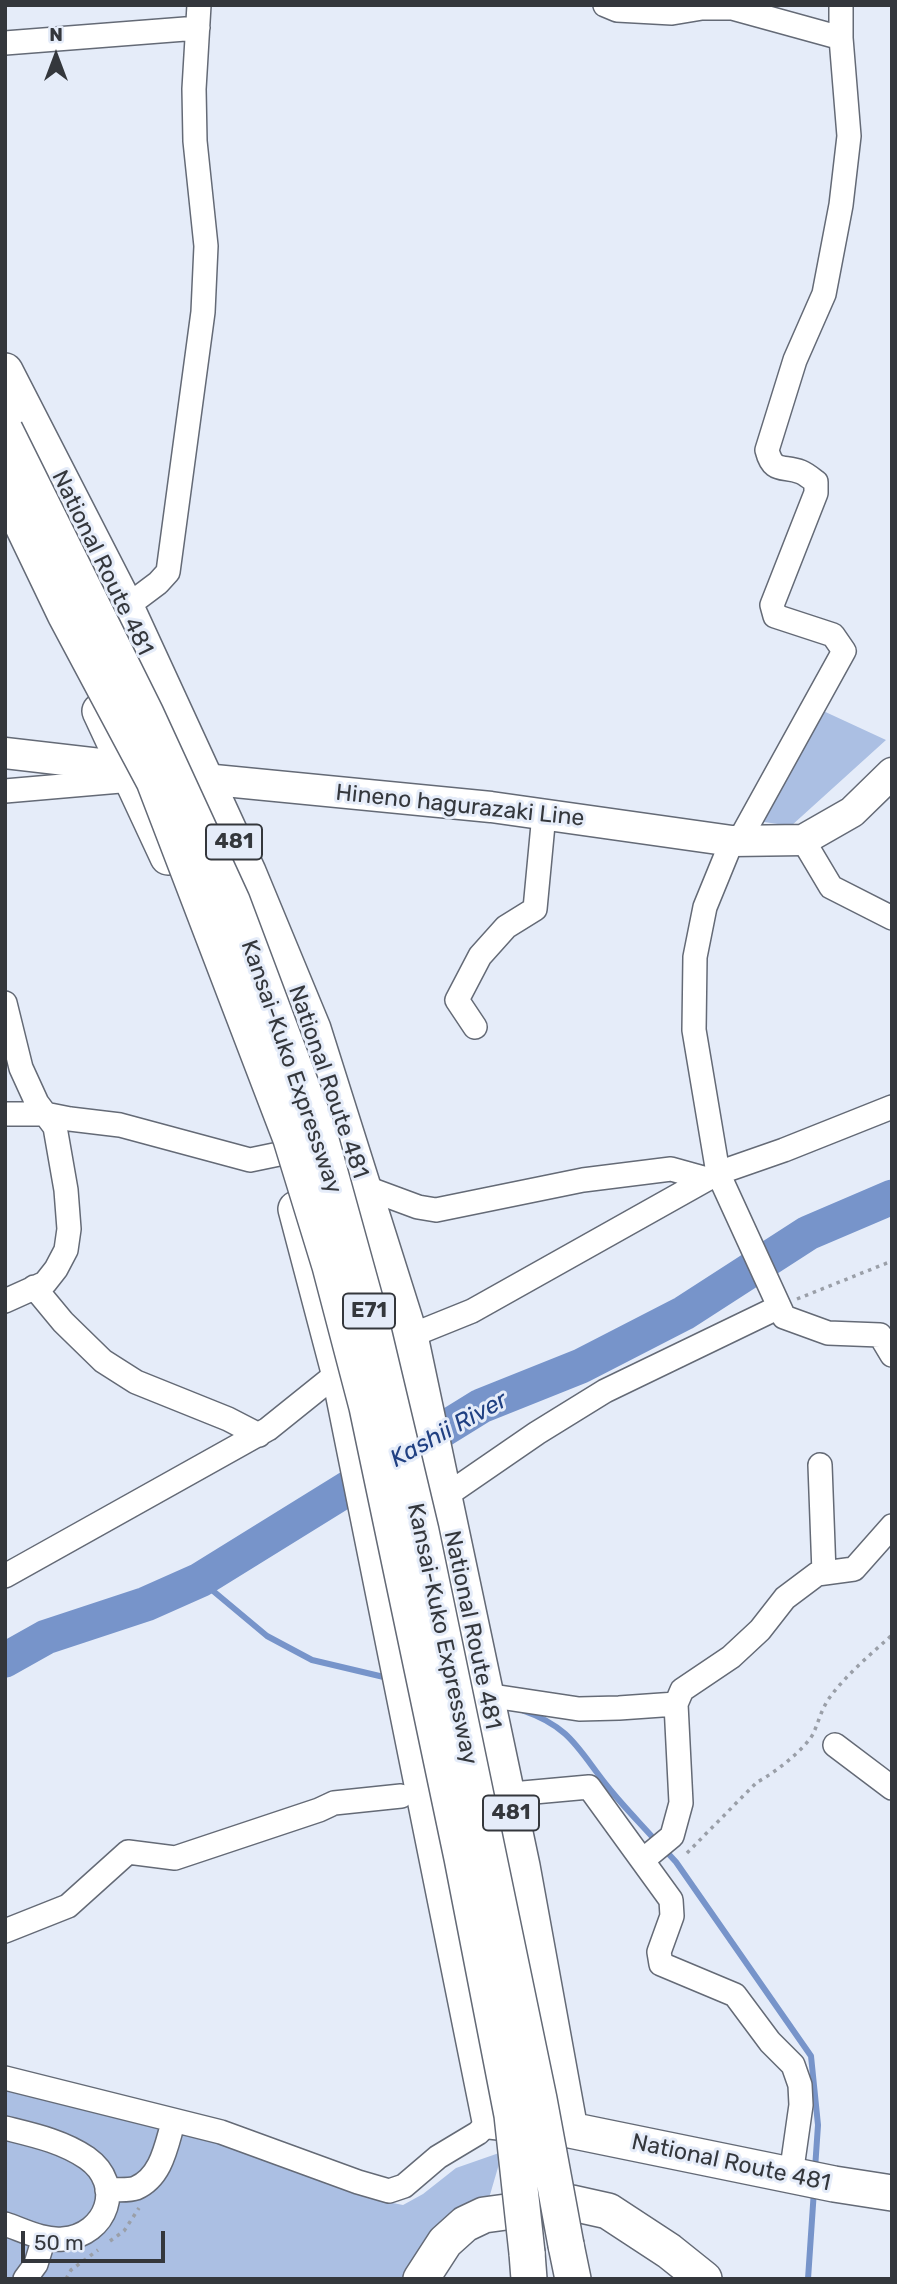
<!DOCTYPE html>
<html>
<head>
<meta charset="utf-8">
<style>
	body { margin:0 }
	#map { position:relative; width:897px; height:2284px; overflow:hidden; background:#e5ecf9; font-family:Rubik,sans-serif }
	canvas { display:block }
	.frame { position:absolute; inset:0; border:7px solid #34373c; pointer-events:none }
	.north { position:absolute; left:21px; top:21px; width:70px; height:70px; -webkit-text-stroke:5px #e5ecf9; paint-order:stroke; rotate:0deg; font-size:19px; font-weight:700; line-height:28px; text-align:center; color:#34373c }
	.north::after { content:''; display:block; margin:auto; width:24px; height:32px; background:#34373c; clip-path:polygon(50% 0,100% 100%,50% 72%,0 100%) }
	.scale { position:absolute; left:21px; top:2231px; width:144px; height:32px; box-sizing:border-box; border:4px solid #34373c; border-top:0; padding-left:9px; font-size:21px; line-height:24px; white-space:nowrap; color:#34373c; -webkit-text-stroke:5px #e5ecf9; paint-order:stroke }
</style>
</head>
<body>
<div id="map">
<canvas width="897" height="2284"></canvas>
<div class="frame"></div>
<div class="north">N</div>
<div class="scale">50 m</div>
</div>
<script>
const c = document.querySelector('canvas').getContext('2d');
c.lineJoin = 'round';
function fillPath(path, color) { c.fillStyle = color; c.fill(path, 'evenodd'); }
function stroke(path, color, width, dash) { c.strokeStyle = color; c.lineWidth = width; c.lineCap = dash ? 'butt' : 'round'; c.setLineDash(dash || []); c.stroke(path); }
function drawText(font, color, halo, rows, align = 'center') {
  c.font = font + ' Rubik,sans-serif'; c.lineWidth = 6; c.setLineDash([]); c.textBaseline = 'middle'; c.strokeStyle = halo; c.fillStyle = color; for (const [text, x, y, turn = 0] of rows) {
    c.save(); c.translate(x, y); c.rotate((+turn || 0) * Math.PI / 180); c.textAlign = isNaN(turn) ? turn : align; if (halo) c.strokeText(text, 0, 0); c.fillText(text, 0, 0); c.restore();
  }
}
const green = new Path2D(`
	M 819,709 L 886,740 L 791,826 L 751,820 Z
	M 5,2086 L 201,2137 L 355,2189 L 388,2202 L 403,2205 L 423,2194 L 456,2168 L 499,2153 L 499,2164 L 487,2205 L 409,2279 L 5,2279 Z`);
const stream = new Path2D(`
	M 200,1580 L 267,1636 L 312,1660 L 388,1678
	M 524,1711 C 571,1727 579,1751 608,1787 C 623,1806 640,1823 656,1841
	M 664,1849 L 676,1862 L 811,2056 L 818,2125 L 815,2169
	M 808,2279 L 814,2190`);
const river = new Path2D(`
	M 5,1660 L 46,1637 L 146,1604 L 200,1580 L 481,1406 L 581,1366 L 684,1313 L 808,1233 L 892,1197`);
const path = new Path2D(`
	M 797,1299 L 892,1261
	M 687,1853 L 757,1782 C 772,1775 807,1748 814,1732 C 819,1720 822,1708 830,1697 C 847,1674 871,1654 892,1635
	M 110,2241 L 124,2231 L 139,2208
	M 66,2279 L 71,2270 L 98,2250`);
const minor = new Path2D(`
	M 605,5 L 617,10 L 672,13 L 702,8 L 732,8 L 841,38
	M 5,43 L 198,28
	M 126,607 L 158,583 L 168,572 L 203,312 L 206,246 L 195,141 L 194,89 L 199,5
	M 5,791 L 132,780
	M 803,840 L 831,887 L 892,918
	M 732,841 L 705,907 L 695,957 L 694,1030 L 718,1173 L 784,1317 L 828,1333 L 880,1335 L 892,1355
	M 739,841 L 844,651 L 833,635 L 775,616 L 772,605 L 816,493 L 816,482 C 812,479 806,474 801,472 C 783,465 773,474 767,450 L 795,360 L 824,294 L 841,205 L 849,136 L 841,38 L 841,5
	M 5,1003 L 21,1068 L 37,1103 L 55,1127 L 66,1190 L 69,1229 L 66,1250 L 56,1269 L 45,1283 L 5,1301
	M 475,1027 L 457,1000 L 480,956 L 506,927 L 535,909 L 544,814
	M 5,1114 L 45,1114 L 70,1119 L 120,1125 L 250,1160 L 279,1154
	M 364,1187 L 418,1207 L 436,1210 L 583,1180 L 671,1169 L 707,1179
	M 34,1287 L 63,1322 L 103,1361 L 136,1382 L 228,1419 L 259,1435
	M 410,1336 L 472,1311 L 718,1173 L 784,1150 L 892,1107
	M 820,1465 L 824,1573
	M 444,1497 L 537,1433 L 605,1391 L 779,1307
	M 5,1576 L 268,1429 L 339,1372
	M 486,1695 L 579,1709 L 619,1708 L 676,1704 L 682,1690 L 731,1657 L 760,1630 L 785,1598 L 817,1574 L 854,1569 L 892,1526
	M 835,1745 L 892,1788
	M 523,1793 L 589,1787 L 671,1900 L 672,1916 L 659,1952 L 661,1964 L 735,1995 L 770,2042 L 793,2065 L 800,2085 L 801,2105 L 791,2175
	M 643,1860 L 672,1836 L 681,1803 L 676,1704
	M 5,1931 L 68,1906 L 128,1852 L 175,1858 L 319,1810 L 334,1803 L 401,1796
	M 5,2078 L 221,2132 L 358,2182 L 389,2191 L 404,2186 L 438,2157 L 478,2133 L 490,2121
	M 5,2128 C 33,2135 62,2141 87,2158 C 125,2185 107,2235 63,2239 C 43,2241 23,2230 5,2224
	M 107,2190 C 116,2189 128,2191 136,2188 C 159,2178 165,2152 171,2130
	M 25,2279 L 36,2264 L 44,2238`);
const major = new Path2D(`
	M 5,753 L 126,767 L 204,779 L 491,807 L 732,841 L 803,840 L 852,812 L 892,773`);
const highway = new Path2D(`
	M 5,371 L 126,607 L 248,872 L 313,1029 L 410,1336 L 522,1866 L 570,2130
	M 100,711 L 168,857
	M 296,1209 L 339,1372 L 490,2121 L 570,2130 L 834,2184 L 892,2193
	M 566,2245 L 573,2279
	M 527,2253 L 529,2279
	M 421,2279 L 445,2242 L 465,2224 L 484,2215 L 572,2203 L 608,2211 L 669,2251 L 704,2279`);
const highwayBridge = new Path2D(`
	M 5,430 L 146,714 L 232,901 L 319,1133 L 371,1321 L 421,1531 L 539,2099 L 566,2245
	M 5,489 L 65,614 L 154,781 L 291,1139 L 330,1266 L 367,1407 L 462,1858 L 512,2115 L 527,2253`);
const shields = [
	[234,842,56],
	[369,1311,52],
	[511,1813,56]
];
const shieldNames = [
	["481",234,842],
	["E71",369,1311],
	["481",511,1813]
];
const streetNames = [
	["National Route 481",102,563,64],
	["Hineno hagurazaki Line",460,806,6],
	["Kansai-Kuko Expressway",291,1067,71],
	["National Route 481",328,1082,71],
	["National Route 481",472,1630,78],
	["Kansai-Kuko Expressway",442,1634,78],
	["National Route 481",731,2163,12]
];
const waterNames = [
	["Kashii River",449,1430,-29]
];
fillPath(green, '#abbfe3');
stroke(stream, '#7794ca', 6);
stroke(river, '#7794ca', 35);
stroke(minor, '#646a76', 26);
stroke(major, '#646a76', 33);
stroke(highway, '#646a76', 38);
stroke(path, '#9a9fa8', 3.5, [3.5, 5]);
stroke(minor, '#fff', 23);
stroke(major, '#fff', 30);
stroke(highway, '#fff', 35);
stroke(highwayBridge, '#646a76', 38, []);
stroke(highwayBridge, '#fff', 35);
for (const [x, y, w] of shields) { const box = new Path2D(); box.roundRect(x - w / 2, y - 17.5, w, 35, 5); c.fillStyle = '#e5ecf9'; c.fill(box); stroke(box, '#34373c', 2); }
drawText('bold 21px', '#34373c', null, shieldNames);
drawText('23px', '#34373c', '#e5ecf9', streetNames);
drawText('italic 24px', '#204082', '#e5ecf9', waterNames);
</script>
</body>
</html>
